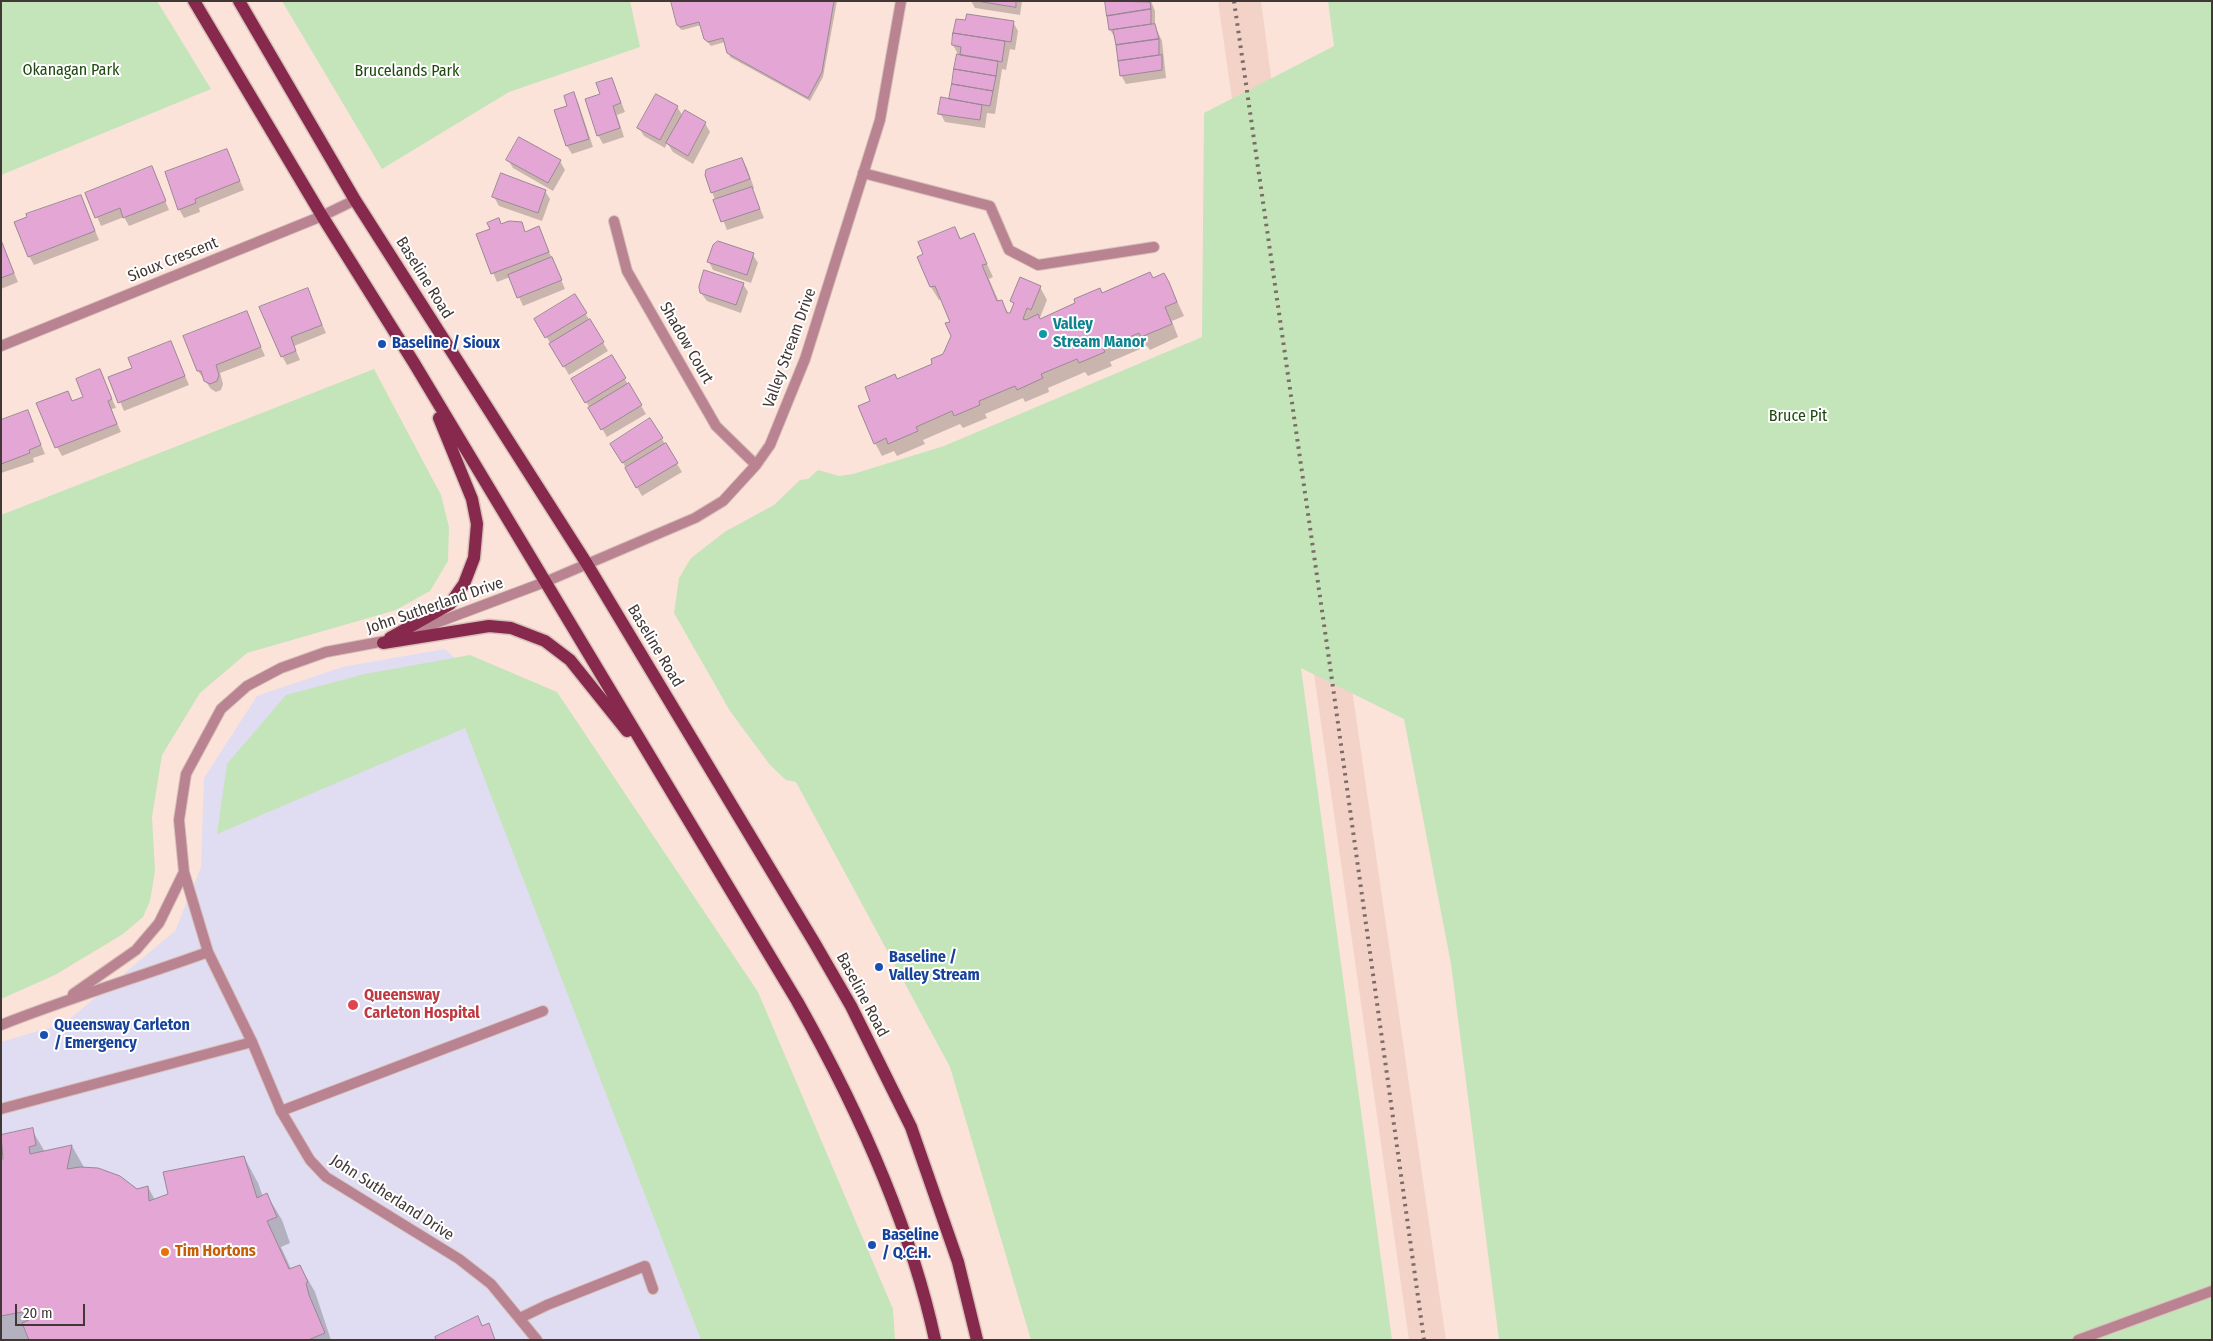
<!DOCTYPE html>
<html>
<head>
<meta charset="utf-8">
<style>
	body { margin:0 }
	#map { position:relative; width:2213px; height:1341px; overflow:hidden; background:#fce3da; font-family:"Fira Sans Condensed",sans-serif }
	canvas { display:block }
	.frame { position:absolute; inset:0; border:2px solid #413734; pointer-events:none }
	.scale { position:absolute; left:15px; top:1304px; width:70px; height:22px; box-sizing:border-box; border:2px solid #413734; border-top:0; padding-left:6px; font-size:15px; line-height:18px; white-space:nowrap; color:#413734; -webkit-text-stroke:4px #fff; paint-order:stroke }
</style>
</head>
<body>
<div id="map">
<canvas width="2213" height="1341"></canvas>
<div class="frame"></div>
<div class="scale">20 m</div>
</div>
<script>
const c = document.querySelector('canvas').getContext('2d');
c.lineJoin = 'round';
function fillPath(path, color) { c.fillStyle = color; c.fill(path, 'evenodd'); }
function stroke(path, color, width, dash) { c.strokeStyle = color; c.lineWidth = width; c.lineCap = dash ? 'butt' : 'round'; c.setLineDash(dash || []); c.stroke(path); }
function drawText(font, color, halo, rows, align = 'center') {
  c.font = font + ' "Fira Sans Condensed",sans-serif'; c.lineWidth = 4; c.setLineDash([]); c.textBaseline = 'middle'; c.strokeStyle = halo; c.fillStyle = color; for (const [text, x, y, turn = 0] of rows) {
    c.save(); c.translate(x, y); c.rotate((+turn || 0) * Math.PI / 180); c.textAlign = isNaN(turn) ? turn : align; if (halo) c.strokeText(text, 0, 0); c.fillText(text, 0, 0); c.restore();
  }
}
const built = new Path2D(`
	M 1218,1 L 1261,1 L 1350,675 L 1446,1340 L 1409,1340 Z`);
const medical = new Path2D(`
	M 445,649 L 500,699 L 750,1340 L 1,1340 L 1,1042 L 65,1023 L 175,931 L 201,867 L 204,778 L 257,696 L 342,667 Z`);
const green = new Path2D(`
	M 1,1 L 157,1 L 211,89 L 1,175 Z
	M 282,1 L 630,1 L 640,47 L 509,92 L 382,169 Z
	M 1328,1 L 2212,1 L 2212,1340 L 1499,1340 L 1451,964 L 1404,719 L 1301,668 L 1392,1340 L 1031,1340 L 950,1067 L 796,782 L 786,780 L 770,765 L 730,711 L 674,613 L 679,578 L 691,558 L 726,531 L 774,505 L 800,480 L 808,479 L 818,470 L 839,476 L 853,474 L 944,446 L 1202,337 L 1204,113 L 1334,46 Z
	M 374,369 L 441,495 L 449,527 L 448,561 L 430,591 L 396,610 L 247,653 L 200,693 L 162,755 L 152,817 L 155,871 L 150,901 L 143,917 L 123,934 L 55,975 L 1,999 L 1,515 Z
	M 470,655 L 557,692 L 758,992 L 893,1309 L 895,1340 L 701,1340 L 465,728 L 217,834 L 227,764 L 286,695 L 365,674 Z`);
const shadow = new Path2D(`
	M 672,1 L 837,1 L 823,77 L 810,101 L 730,57 L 725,42 L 711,46 L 705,39 L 701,25 L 683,30 L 680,29 Z
	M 971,1 L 1022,1 L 1020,15 L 975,8 Z
	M 1106,1 L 1151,1 L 1155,11 L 1155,26 L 1162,41 L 1166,78 L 1126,84 L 1121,75 L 1116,39 L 1110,30 Z
	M 1013,22 L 1018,31 L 1015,50 L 1010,49 L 1006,70 L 1002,69 L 995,114 L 987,113 L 985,128 L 945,122 L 940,113 L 950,100 L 959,56 L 953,45 Z
	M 612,79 L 625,112 L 617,115 L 624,137 L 603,144 L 598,135 Z
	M 573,94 L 578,102 L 593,147 L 572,154 L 567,146 L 555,111 L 569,106 Z
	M 677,107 L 683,116 L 685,112 L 705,123 L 710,132 L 693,164 L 673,152 L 667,143 L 665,148 L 644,136 L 639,128 Z
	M 227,151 L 244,190 L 199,208 L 200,212 L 184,218 L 179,209 Z
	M 742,159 L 747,168 L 754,188 L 752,189 L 764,218 L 727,230 L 712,192 Z
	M 508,160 L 560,161 L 565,170 L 553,191 L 513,168 Z
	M 151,168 L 169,210 L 129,226 L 124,217 L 101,226 L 87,193 Z
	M 545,191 L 550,199 L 542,221 L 499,206 L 494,197 Z
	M 81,197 L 99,240 L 34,265 L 29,256 Z
	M 521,224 L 526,233 L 539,228 L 565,289 L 523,306 L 510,277 L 497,282 L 477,235 L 502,225 Z
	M 954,228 L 961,239 L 973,234 L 993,277 L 989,279 L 999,302 L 1001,301 L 1009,314 L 1011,315 L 1014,306 L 1012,301 L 1040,287 L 1047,300 L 1039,320 L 1102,294 L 1153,280 L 1171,288 L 1184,316 L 1172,321 L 1178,337 L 1150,350 L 1147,346 L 1110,362 L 1112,366 L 1088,376 L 1085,372 L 1048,388 L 1049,392 L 1025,402 L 1023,398 L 985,414 L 987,418 L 963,428 L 960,424 L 923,440 L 925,444 L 897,456 L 894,451 L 882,456 L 875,443 L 872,401 L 897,380 L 934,364 L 944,355 L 952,336 L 951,322 L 941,299 L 939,300 L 931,287 L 924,255 L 919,243 Z
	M 1,241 L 18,282 L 1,289 Z
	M 753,255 L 758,263 L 751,283 L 713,270 L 709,262 Z
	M 743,284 L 748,292 L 741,313 L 707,301 L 701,293 Z
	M 307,289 L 326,333 L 294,346 L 300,360 L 287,365 L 282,356 Z
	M 575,296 L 608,351 L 569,375 L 536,319 Z
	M 246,313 L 265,356 L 220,373 L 223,384 L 221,390 L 216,392 L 211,389 L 198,371 Z
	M 171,342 L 189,385 L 124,411 L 110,378 L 134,369 Z
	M 611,356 L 646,414 L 607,437 L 573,380 Z
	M 100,371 L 116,408 L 111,409 L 121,432 L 62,456 L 57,447 L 73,402 L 85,398 Z
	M 27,412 L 45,454 L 33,458 L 34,462 L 1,473 L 1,422 Z
	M 650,419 L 682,472 L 642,496 L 612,444 Z
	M 32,1130 L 45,1152 L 72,1146 L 85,1169 L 136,1190 L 148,1187 L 155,1200 L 244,1157 L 258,1183 L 263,1197 L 267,1195 L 282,1220 L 290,1243 L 281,1247 L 291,1269 L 300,1266 L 315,1292 L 331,1340 L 1,1340 L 1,1161 L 5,1160 L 1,1136 Z`);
const building = new Path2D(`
	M 671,1 L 834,1 L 822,72 L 808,98 L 727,53 L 723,38 L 708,42 L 704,39 L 699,22 L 680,27 L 677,25 Z
	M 977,1 L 1016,1 L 1016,7 Z
	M 1105,1 L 1150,2 L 1151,9 L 1107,16 Z
	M 1151,9 L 1151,24 L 1109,30 L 1107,16 Z
	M 967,14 L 1014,21 L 1011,42 L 953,33 L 956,19 L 965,20 Z
	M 1155,24 L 1159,39 L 1116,45 L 1113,30 Z
	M 953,33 L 1005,41 L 1002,62 L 960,55 L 961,47 L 952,45 Z
	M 1159,39 L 1159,55 L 1118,61 L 1116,45 Z
	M 957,54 L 998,61 L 996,76 L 954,69 Z
	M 1162,55 L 1162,70 L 1120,76 L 1118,61 Z
	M 954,69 L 996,76 L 993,91 L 952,84 Z
	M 612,78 L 621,103 L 613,106 L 620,128 L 597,136 L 585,99 L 600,94 L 596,83 Z
	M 952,84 L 993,91 L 990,106 L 949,99 Z
	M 574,92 L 589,139 L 566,146 L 554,110 L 567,106 L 564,96 Z
	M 656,94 L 678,106 L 660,140 L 637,128 Z
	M 941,97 L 982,105 L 980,120 L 938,114 Z
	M 685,110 L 706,122 L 688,156 L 666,143 Z
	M 519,137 L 561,160 L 548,183 L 506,160 Z
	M 227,149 L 240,181 L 195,199 L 196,203 L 178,210 L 165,172 Z
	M 742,158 L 750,179 L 711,193 L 705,175 L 706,170 Z
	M 152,166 L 166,201 L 123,218 L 120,208 L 95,218 L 85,193 Z
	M 501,173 L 546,190 L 538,213 L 492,197 Z
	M 752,187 L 760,209 L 721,222 L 713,200 Z
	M 81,195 L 95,231 L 28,257 L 14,222 L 27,217 L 26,214 Z
	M 499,218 L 501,224 L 509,221 L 522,222 L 525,232 L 539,226 L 549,252 L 491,274 L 476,234 L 490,229 L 487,223 Z
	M 955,227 L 960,239 L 974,233 L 987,264 L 982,265 L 997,301 L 1002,300 L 1007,313 L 1010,313 L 1014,303 L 1010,301 L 1020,277 L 1041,286 L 1031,310 L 1027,308 L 1023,319 L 1026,320 L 1038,314 L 1040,319 L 1075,303 L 1074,299 L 1100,288 L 1102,293 L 1150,272 L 1153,278 L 1164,273 L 1169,282 L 1177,302 L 1165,307 L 1172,324 L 1141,337 L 1139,333 L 1103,348 L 1105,352 L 1079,363 L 1077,359 L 1041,374 L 1043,378 L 1017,390 L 1015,386 L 979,401 L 980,405 L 954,416 L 952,411 L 916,427 L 918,431 L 888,444 L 886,438 L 874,444 L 858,406 L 870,401 L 865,387 L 895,374 L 897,379 L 932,364 L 931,359 L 943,354 L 951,336 L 945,323 L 950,322 L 935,286 L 930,287 L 917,257 L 923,254 L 918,242 Z
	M 1,240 L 14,273 L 1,278 Z
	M 718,241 L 754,253 L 747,275 L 707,262 L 713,245 Z
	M 552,257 L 562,280 L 517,298 L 508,275 Z
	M 704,270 L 744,283 L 736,305 L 700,293 L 699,287 Z
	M 308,288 L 322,325 L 291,337 L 296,351 L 281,357 L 259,307 Z
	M 575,294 L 587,313 L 545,338 L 534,319 Z
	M 247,311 L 261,347 L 216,365 L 219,375 L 217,381 L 210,384 L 204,381 L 201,371 L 197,371 L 183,336 Z
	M 590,319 L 604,342 L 563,367 L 549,344 Z
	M 171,341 L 185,376 L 118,403 L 108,377 L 132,368 L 128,358 Z
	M 612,355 L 626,378 L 585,403 L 571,379 Z
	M 100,369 L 112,399 L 108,401 L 117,424 L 55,448 L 36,403 L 68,391 L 72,401 L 83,397 L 76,379 Z
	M 629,383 L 642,405 L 601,430 L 588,408 Z
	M 28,410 L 41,445 L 29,450 L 30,453 L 1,464 L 1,420 Z
	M 650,418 L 663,438 L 622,463 L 610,444 Z
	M 666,443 L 678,463 L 636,488 L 625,468 Z
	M 33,1128 L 36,1145 L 29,1147 L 30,1154 L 72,1145 L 67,1169 L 80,1167 L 98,1168 L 120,1176 L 137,1189 L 148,1186 L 149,1201 L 168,1194 L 163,1172 L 244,1156 L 257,1198 L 267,1193 L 277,1217 L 267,1221 L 289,1269 L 300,1265 L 308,1282 L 306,1283 L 309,1295 L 325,1333 L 308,1340 L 29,1340 L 22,1323 L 29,1320 L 22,1312 L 1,1316 L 1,1159 L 3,1159 L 1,1135 Z
	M 478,1316 L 482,1326 L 489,1323 L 495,1340 L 436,1340 L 435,1337 Z`);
const service = new Path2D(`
	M 863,173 L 990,206 L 1009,250 L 1038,265 L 1154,247
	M 1,1109 L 252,1042
	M 281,1111 L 543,1011
	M 520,1318 L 547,1305 L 645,1266 L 653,1289
	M 2078,1340 L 2212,1291`);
const minor = new Path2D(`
	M 614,221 L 627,271 L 716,426 L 756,465
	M 1,346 L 322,216 L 355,200
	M 404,635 L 545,582 L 695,518 L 723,501 L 756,465 L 770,445 L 805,359 L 880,120 L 901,1
	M 390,640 L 326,652 L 281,668 L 247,686 L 221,709 L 186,774 L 179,820 L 184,872 L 208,952 L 252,1042 L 281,1111 L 310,1160 L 326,1177 L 459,1259 L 491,1284 L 537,1340
	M 73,994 L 136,950 L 159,923 L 184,872
	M 1,1025 C 69,998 139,977 208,952`);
const primary = new Path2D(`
	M 194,1 L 322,216 L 414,363 L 797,1001 C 855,1104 910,1224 935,1340
	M 239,1 L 355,200 L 587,564 L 814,942 L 851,1006 L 911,1127 L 958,1262 L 977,1340
	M 390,638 L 450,604 L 464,584 L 474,558 L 477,524 L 472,499 L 439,418
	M 383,643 L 489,626 L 511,628 L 545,641 L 570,660 L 627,731`);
const rail = new Path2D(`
	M 1234,1 L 1330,666 L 1424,1340`);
const markers = [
	[1043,334,5,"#0f9aa8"],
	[382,344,5,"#1a4fb4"],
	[879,967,5,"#1a4fb4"],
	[353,1005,6,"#e0444e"],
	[44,1035,5,"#1a4fb4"],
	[872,1245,5,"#1a4fb4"],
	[165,1252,5,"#e8710a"]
];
const parkNames = [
	["Okanagan Park",71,71],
	["Brucelands Park",407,72],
	["Bruce Pit",1798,417]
];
const streetNames = [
	["Sioux Crescent",173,260,-22],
	["Baseline Road",424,278,58],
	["Shadow Court",686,343,60],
	["Valley Stream Drive",790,348,-70],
	["John Sutherland Drive",435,606,-19],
	["Baseline Road",655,646,59],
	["Baseline Road",862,995,62],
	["John Sutherland Drive",392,1198,33]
];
const cultureNames = [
	["Valley",1053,325],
	["Stream Manor",1053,343]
];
const transitNames = [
	["Baseline / Sioux",392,344],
	["Baseline /",889,958],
	["Valley Stream",889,976],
	["Queensway Carleton",54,1026],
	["/ Emergency",54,1044],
	["Baseline",882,1236],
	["/ Q.C.H.",882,1254]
];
const healthNames = [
	["Queensway",364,996],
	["Carleton Hospital",364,1014]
];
const foodNames = [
	["Tim Hortons",175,1252]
];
fillPath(built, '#f3d3c8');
fillPath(medical, '#e0dcf1');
fillPath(green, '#c4e4ba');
fillPath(shadow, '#0003');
fillPath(building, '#e4a7d5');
stroke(building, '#9a8795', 1);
stroke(service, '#d7c1b9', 12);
stroke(minor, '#d7c1b9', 12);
stroke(primary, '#d7c1b9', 15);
stroke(service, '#b98392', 10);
stroke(minor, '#b98392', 10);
stroke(primary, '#87294c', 12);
stroke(rail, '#7b6c68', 4, [2.5, 5]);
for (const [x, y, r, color] of markers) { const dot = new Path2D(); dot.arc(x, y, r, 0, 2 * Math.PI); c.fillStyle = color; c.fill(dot); stroke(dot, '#fff', 2); }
drawText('16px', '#1e480e', '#fff', parkNames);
drawText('16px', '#413734', '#fff', streetNames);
drawText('bold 16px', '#0d838f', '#fff', cultureNames, 'left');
drawText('bold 16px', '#164399', '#fff', transitNames, 'left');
drawText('bold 16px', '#be3a42', '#fff', healthNames, 'left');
drawText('bold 16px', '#c56008', '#fff', foodNames, 'left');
</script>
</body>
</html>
